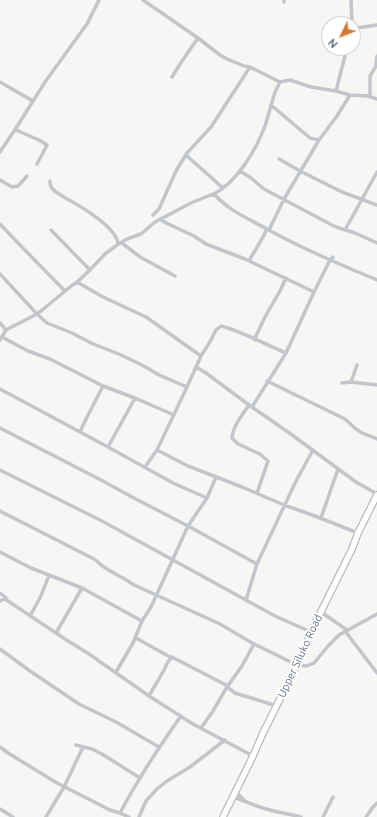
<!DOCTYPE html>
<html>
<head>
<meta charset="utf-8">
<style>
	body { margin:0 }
	#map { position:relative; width:377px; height:817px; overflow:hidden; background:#f6f6f4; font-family:Ubuntu,sans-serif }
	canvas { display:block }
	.north { position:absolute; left:321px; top:16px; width:40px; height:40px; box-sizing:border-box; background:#fff; border:1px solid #c3c7cd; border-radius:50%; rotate:227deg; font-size:11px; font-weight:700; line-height:16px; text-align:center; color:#687282 }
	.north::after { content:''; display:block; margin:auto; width:14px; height:18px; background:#d67734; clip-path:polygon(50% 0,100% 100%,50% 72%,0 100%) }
</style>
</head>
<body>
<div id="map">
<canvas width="377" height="817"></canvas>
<div class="north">N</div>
</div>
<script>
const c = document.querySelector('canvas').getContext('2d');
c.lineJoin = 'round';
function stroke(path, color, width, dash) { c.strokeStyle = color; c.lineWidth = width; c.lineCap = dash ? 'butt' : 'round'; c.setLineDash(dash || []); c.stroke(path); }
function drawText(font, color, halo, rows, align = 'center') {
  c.font = font + ' Ubuntu,sans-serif'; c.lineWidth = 4; c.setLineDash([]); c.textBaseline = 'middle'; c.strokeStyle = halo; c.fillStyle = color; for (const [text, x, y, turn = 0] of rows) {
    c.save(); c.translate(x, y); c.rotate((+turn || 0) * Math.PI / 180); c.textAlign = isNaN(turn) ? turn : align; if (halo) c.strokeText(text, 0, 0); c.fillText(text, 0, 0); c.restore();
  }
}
const minor = new Path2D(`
	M 143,0 L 198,38 L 220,55 L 227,59 L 244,66 L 250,67 L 280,82 L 290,80 L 311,87 L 336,91 L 350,95 L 368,96 L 377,99
	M 351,0 L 352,24
	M 284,2 L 284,0
	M 353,30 L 357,28 L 377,25
	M 172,77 L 180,64 L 198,38
	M 0,82 L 33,101
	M 280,82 C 277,88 274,93 273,99 C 270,108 268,117 265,126 C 256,150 237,182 214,194 C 228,210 247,218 265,228 C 301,248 339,264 377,280
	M 336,91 L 347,48
	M 370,97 L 370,76 L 376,66 L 377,56
	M 271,105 L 310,138 L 319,140
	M 16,130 L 39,140 L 47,145 L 37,164
	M 0,152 L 18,125 L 45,82 L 87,24 L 99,0
	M 187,156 L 223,188
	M 279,159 L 300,171 L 342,192 L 377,205
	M 240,171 L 251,178 L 264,189 L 332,225 L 339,228 L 355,233 L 377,243
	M 0,180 L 12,187 L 18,186 L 27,176
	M 50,181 C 50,183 50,184 51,187 C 55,193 63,196 69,200 C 82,207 117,228 118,244
	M 153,215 L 159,209 L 176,171 L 187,153 L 211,127 L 250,67
	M 160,219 L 166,223 L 177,228 L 194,236 L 206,244 L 245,259 L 314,292
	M 0,224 L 18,243 L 65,291
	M 51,230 L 90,270
	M 269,230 L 284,199 L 319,140 L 337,116 L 350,95
	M 345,230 L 377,172
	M 122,243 L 140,257 L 175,276
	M 249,261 C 255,250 262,240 267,229
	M 0,274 L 37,314 L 47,323 L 72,333 L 91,343 L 121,355 L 142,365 L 159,375 L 187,387
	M 77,282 L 103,297 L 146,317 L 201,356
	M 0,323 L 6,330
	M 2,337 L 28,351 L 50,359 L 103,386 L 135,398 L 174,415
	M 0,340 L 6,330 L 37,314 L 41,311 L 70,287 L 77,282 L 90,270 L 105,254 L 117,245 L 127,239 L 141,234 L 155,222 L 191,203 L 208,196 L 214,194
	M 255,340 L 256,336 L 265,317 L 281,289 L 286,278
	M 196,367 L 206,373 L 249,405 L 288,432 L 356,482 L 377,494
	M 267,381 L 345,419 L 356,429 L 362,433 L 377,439
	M 351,382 L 357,365
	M 342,383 L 351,382 L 377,385
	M 0,389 L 108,447 L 173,483 L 207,498
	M 249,405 C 242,415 233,426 232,438 L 238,444 L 260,454 L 268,461 L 257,493
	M 252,407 L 286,353 L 314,292 L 330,260 L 333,257
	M 0,428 L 103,481 L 132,497 L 188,526 L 257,564 L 246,600
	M 80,432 L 85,421 L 103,386
	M 108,447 L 135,398
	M 157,450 L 188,466 L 242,487 L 284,505 L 315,516 L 358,533
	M 145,467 L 157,450 L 187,387 L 201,356 L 211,340 L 216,330 L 221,326 C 244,332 264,344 286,353
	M 0,470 L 102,521 L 275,616 L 311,632
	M 0,511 L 94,559 C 98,561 100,565 104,567 C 114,574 125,578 134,585 L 220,624 L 254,644 L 297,665 L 307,666 L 314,663 L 329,645 L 339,635 L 377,614
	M 321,518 L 338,469
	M 0,552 L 31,568 L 82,588 L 142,621
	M 257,564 L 296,481 L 313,450
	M 0,593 L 6,598 L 5,598
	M 0,601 L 5,599 L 65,639 L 89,654 L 149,696 L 193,724 L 253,756
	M 321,612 L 347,630
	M 30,616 L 41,596 L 49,575
	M 345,631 L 377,673
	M 56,633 L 82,588
	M 136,638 L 170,657
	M 254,644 L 242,666 L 227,687 L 235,693 L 277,706
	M 0,649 L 30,671 L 79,704 L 116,722 L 159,747
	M 116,672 L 133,643 L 142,621 L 151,607 L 188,526 L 207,498 L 216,477
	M 149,696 C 154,687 159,679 164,670 C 166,666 168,660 172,657 L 226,685 L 227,687 L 213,711 L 201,728
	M 76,745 L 92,749 L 102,754 L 140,778
	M 0,747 L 8,753 L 57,783 L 110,810 L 120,813 L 129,817
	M 236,792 L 244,800
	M 233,797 C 246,801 257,807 270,810 C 280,813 291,814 301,817
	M 0,809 L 13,817
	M 120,813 C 138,779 159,747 181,716
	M 46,817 L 64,787 L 83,747
	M 139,817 L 146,801 L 157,789 L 167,781 L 190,767 L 225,740
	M 323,817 L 333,797
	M 366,817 L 373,807 L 377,803`);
const primary = new Path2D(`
	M 223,817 L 253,756 L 263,733 L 297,665 L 311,632 L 352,549 L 358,533 L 377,495`);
const streetNames = [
	["Upper Siluko Road",300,656,-65]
];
stroke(primary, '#b6b8bc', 8);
stroke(minor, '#c2c5c9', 3.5);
stroke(primary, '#fff', 5.5);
drawText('11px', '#687282', '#fff', streetNames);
</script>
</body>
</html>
